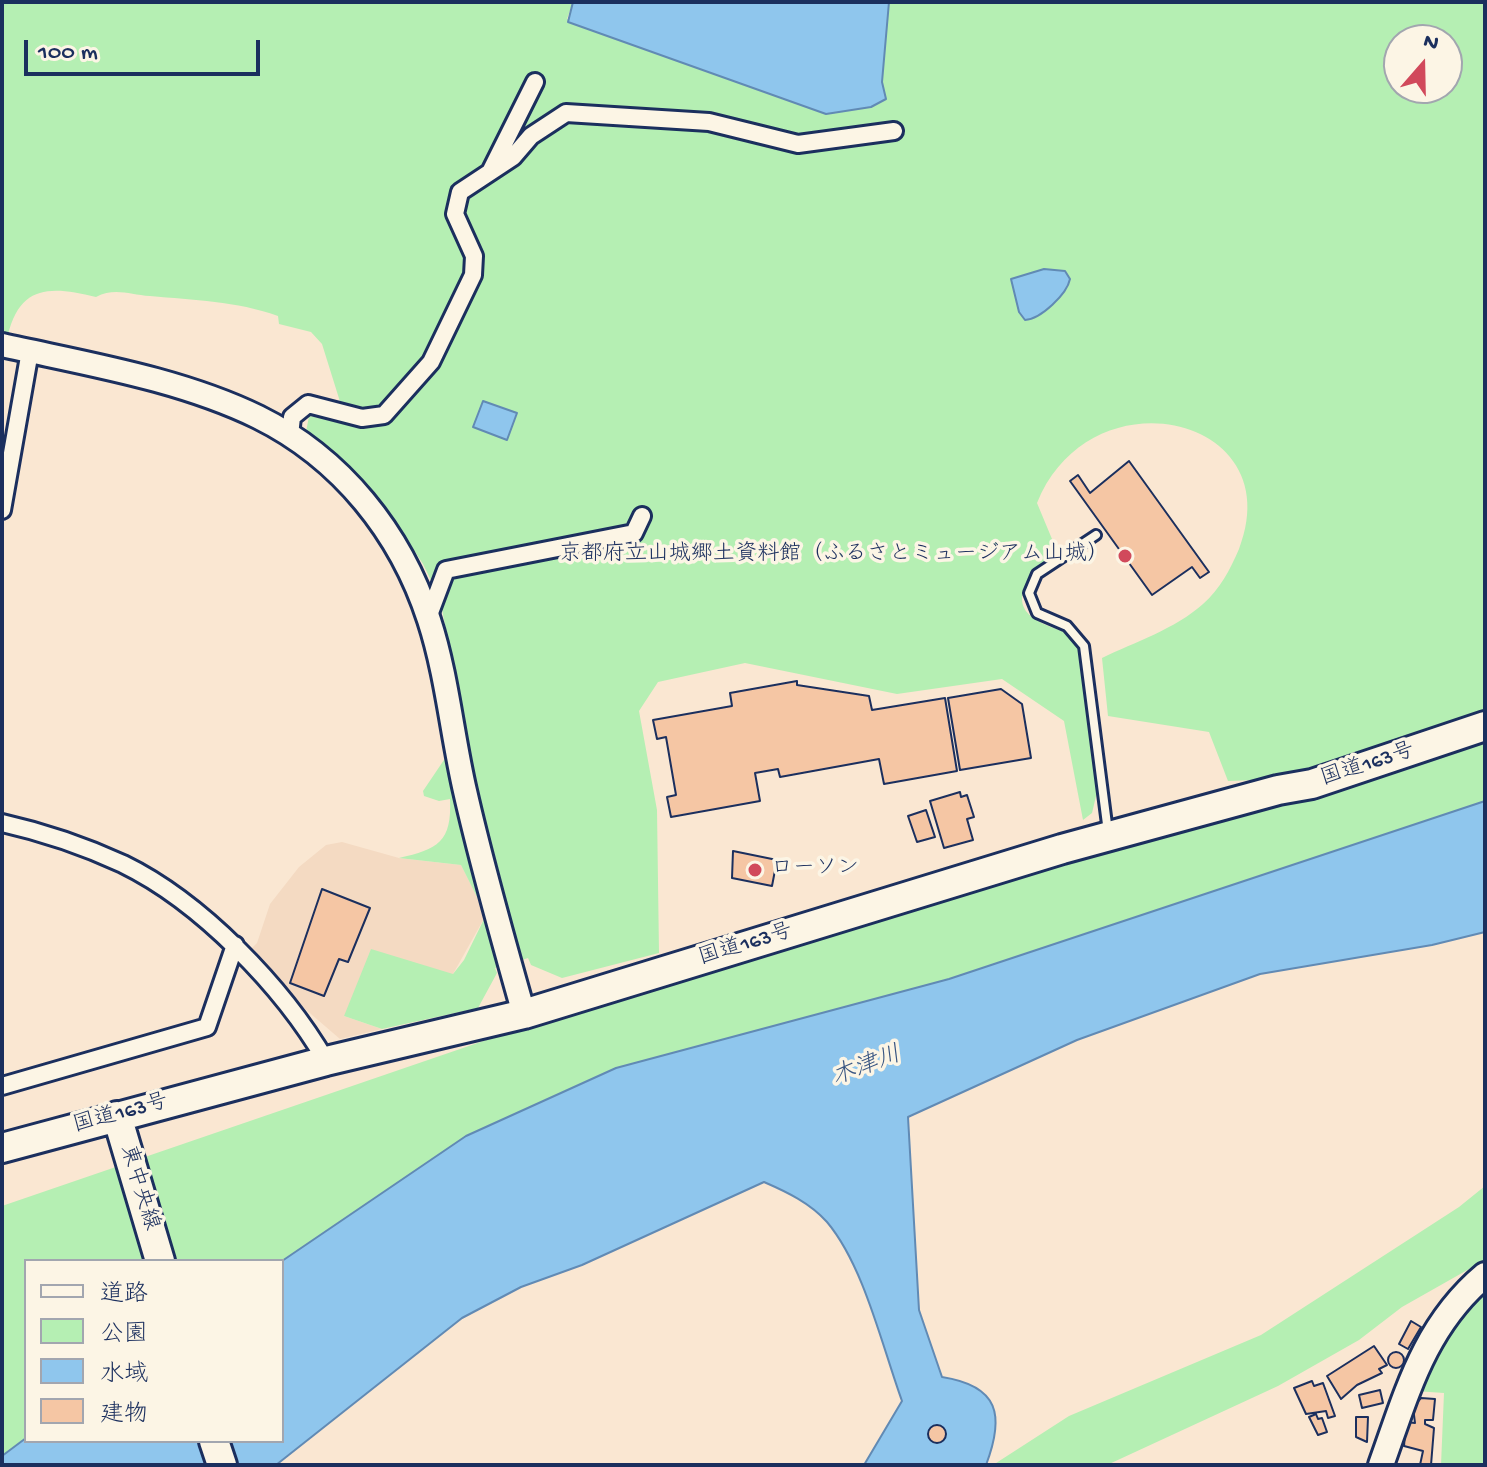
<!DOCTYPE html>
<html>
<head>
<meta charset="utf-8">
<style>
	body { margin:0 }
	#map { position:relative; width:1487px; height:1467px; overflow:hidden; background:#fae7d2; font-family:"Gochi Hand","Klee One",sans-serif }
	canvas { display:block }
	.frame { position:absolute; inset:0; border:4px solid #1b2f5e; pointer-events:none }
	.legend { position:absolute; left:24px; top:1259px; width:260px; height:184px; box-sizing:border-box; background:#fcf5e5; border:2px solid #a2a6af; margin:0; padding:10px 14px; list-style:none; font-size:24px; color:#1b2f5e }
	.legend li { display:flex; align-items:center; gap:16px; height:40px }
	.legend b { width:40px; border:2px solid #a2a6af }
	.north { position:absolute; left:1383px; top:24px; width:80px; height:80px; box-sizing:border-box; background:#fcf5e5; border:2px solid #a2a6af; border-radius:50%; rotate:20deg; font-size:22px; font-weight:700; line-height:32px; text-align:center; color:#1b2f5e }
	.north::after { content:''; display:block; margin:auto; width:28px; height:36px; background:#d1495b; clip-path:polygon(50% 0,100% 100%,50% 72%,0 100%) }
	.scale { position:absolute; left:24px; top:40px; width:236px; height:36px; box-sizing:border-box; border:4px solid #1b2f5e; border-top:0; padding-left:10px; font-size:24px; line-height:28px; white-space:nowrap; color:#1b2f5e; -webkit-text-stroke:6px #fcf5e5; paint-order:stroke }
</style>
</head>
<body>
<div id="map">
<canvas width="1487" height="1467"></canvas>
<div class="frame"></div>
<ul class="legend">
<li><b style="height:10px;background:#fcf5e5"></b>道路</li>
<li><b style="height:22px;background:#b5efb3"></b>公園</li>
<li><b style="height:22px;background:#8fc6ed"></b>水域</li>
<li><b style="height:22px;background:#f5c6a4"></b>建物</li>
</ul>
<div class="north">N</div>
<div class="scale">100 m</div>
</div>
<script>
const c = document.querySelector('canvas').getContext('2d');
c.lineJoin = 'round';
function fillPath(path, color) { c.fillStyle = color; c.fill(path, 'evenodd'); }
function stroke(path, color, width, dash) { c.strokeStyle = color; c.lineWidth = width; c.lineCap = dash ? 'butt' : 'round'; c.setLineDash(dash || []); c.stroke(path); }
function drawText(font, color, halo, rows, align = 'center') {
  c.font = font + ' "Gochi Hand","Klee One",sans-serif'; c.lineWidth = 7; c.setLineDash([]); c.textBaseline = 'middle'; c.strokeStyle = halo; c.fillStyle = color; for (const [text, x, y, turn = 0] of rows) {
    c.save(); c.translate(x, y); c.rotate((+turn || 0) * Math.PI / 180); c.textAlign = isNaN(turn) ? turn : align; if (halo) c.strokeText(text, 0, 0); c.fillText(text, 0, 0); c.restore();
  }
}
const built = new Path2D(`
	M 342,842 L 399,858 L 461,865 L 486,915 L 453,974 L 344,1016 L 382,1029 L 340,1039 L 276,984 L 249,951 L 257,943 L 270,904 L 299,867 L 326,845 Z`);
const green = new Path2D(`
	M 2,2 L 573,2 L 567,19 L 882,82 L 889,2 L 1485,2 L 1485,716 L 1359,759 L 1259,785 L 1256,780 L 1228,781 L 1209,732 L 1108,716 L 1102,658 C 1135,642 1175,629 1203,604 C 1220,589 1230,570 1239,549 C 1291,416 1091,370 1037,503 L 1057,551 C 1038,567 1001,600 1038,621 C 1055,631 1069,628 1078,648 L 1097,792 L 1092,813 L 1083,820 L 1064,721 L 1002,679 L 897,694 L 745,663 L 658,682 L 639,711 L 657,810 L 659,953 L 562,978 L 531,965 L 528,958 L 522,960 L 474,776 L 440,599 L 423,564 L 395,521 L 355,471 L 306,432 L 309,416 L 369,427 L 386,422 L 342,408 L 322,344 L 311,332 L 279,324 L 278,316 C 236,301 194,300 150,296 C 130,295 115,287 96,297 C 52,286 20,284 8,335 L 2,334 ZM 1399,40 L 1447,40 L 1447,88 L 1399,88 Z
	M 1485,734 L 1485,801 L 949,979 L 616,1068 L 346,1220 L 282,1261 L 26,1261 L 26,1438 L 2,1456 L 2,1206 L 603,1000 Z
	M 448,754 L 500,966 L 495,968 L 497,973 L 478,1008 L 382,1029 L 344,1016 L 371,949 L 453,974 L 464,960 L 486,915 L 461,865 L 399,858 C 438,849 452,842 450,799 L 439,801 L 424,796 L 423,791 Z
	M 1485,1186 L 1485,1260 L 1402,1307 L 1359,1340 L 1278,1386 L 1107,1465 L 993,1465 L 1069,1416 L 1261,1335 L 1459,1207 Z
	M 1485,1292 L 1485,1465 L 1441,1465 L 1444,1393 L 1415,1391 L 1459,1309 Z`);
const water = new Path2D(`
	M 573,2 L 889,2 L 882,82 L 886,99 L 871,107 L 826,114 L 568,22 Z
	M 1044,269 L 1065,271 L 1070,279 C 1067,294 1041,319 1025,320 L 1019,312 L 1011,279 Z
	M 483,401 L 517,413 L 507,440 L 473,427 Z
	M 1485,801 L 1485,932 L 1432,945 L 1260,974 L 1077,1040 L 908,1117 L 919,1310 L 942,1377 C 999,1386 1005,1415 986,1465 L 864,1465 L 902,1401 C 882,1346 864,1266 827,1222 C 810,1203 787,1192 764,1182 L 582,1265 L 521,1287 L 462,1318 L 276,1465 L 2,1465 L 2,1456 L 26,1438 L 26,1441 L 282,1441 L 282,1261 L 466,1136 L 616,1068 L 949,979 Z`);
const building = new Path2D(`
	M 1129,461 L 1209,572 L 1200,578 L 1192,567 L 1152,595 L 1070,481 L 1078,475 L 1090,493 Z
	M 797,681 L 797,685 L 869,696 L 872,710 L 945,698 L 957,771 L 884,784 L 879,759 L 780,777 L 778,769 L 755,773 L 760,801 L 671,817 L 667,797 L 676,795 L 666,737 L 657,739 L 653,720 L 732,706 L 730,693 Z
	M 1001,689 L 1022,704 L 1031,758 L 960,770 L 948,698 Z
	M 960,792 L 961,797 L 967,795 L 974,817 L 967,819 L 973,840 L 944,848 L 930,801 Z
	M 926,810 L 935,837 L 917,842 L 908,816 Z
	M 733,851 L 777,860 L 772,886 L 732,878 Z
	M 322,889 L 370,908 L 348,962 L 339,959 L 324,996 L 290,983 Z
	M 1411,1321 L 1421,1327 L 1408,1349 L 1399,1344 Z
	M 1374,1346 L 1387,1365 L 1379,1369 L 1382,1373 L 1357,1385 L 1341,1399 L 1327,1376 Z
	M1388 1360a8 8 0 1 1 16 0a8 8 0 1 1-16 0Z
	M 1312,1381 L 1314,1386 L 1323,1383 L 1335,1416 L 1328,1418 L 1326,1411 L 1306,1414 L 1294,1388 Z
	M 1380,1390 L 1383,1403 L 1362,1408 L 1359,1395 Z
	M 1421,1398 L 1435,1399 L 1433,1420 L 1425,1420 L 1425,1424 L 1434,1428 L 1431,1465 L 1420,1465 L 1423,1451 L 1404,1446 L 1406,1422 L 1415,1423 L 1413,1407 Z
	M 1316,1414 L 1318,1419 L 1322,1418 L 1327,1432 L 1318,1435 L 1309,1417 Z
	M 1356,1417 L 1368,1417 L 1367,1442 L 1356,1437 Z
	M928 1434a9 9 0 1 1 18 0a9 9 0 1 1-18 0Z`);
const lane = new Path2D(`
	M 1096,535 L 1037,574 L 1029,593 L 1037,613 L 1067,626 L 1084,646 L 1108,832`);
const street = new Path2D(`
	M 491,170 L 535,82
	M 290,435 L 292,417 L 308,404 L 362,418 L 384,415 L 431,362 L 473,275 L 474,256 L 455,214 L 460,192 L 513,157 L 531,136 L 566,113 L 709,122 L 798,144 L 894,131
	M 2,510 L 30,351
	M 428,618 L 446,570 L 634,533 L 642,516
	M 2,823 C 42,832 86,847 123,864 C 201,902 283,987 326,1061
	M 2,1086 L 207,1027 L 235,945`);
const secondary = new Path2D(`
	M 2,345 C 87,364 180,379 258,417 C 341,458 401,533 429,620 C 447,675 452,735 465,791 C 482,866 503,940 524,1014`);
const primary = new Path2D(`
	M 1381,1465 C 1407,1393 1424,1326 1485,1275`);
const highway = new Path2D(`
	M 117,1116 L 160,1261
	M 2,1148 L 326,1061 L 524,1014 L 1062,849 L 1278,790 L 1312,784 L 1485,726
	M 214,1441 L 222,1465`);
const markers = [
	[1125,556,8,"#d1495b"],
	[755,870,8,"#d1495b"]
];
const poiNames = [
	["京都府立山城郷土資料館（ふるさとミュージアム山城）",1109,556],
	["ローソン",771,870,"left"]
];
const streetNames = [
	["国道163号",1368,766,-18],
	["国道163号",746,946,-17],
	["国道163号",121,1115,-15],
	["東中央線",138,1188,73]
];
const waterNames = [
	["木津川",867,1068,-21]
];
fillPath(built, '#f4dac2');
fillPath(green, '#b5efb3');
fillPath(water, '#8fc6ed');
stroke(water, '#618ab4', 2);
fillPath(building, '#f5c6a4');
stroke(building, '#1b2f5e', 2);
stroke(lane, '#1b2f5e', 14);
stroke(street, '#1b2f5e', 22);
stroke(secondary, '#1b2f5e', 28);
stroke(primary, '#1b2f5e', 30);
stroke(highway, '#1b2f5e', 34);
stroke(lane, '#fcf5e5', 8);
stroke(street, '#fcf5e5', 16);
stroke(secondary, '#fcf5e5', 22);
stroke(primary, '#fcf5e5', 24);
stroke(highway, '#fcf5e5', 28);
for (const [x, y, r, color] of markers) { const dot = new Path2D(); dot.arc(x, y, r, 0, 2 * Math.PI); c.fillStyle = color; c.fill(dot); stroke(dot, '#fcf5e5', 3); }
drawText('22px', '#1b2f5e', '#fcf5e5', poiNames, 'right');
drawText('22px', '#1b2f5e', '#fcf5e5', streetNames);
drawText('italic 24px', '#385582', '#fcf5e5', waterNames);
</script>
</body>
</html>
